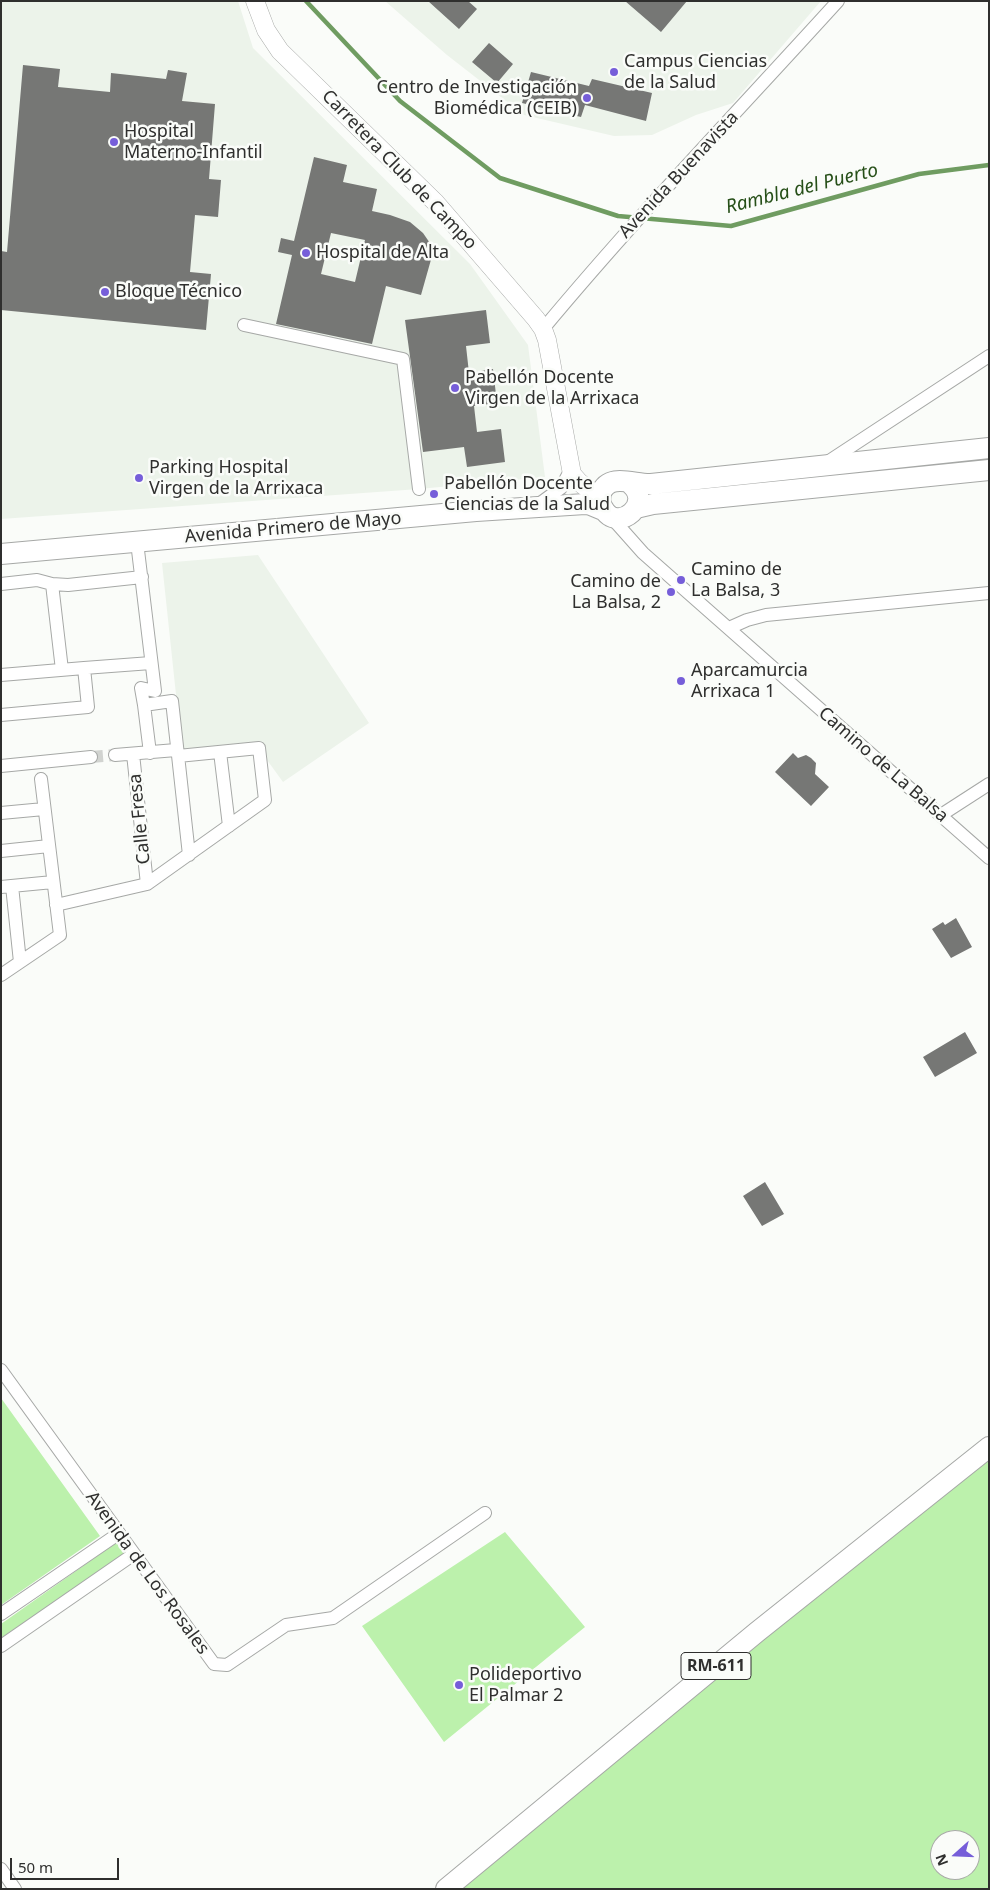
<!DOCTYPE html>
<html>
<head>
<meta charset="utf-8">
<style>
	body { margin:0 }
	#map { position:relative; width:990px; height:1890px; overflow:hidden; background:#fafcf9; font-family:"Noto Sans",sans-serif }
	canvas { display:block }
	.frame { position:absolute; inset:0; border:2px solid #2f2f2e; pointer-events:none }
	.north { position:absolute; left:930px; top:1830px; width:50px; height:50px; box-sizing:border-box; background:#fafcf9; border:1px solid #a9aaa8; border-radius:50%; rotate:250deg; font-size:14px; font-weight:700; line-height:20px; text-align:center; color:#2f2f2e }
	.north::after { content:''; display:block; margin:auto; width:18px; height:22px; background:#765ed9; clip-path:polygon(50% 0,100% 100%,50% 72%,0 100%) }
	.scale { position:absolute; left:10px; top:1858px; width:109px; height:22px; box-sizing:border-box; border:2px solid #2f2f2e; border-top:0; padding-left:6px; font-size:15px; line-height:18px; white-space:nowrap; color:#2f2f2e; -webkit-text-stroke:4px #fafcf9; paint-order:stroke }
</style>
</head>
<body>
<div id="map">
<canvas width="990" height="1890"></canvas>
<div class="frame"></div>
<div class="north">N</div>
<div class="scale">50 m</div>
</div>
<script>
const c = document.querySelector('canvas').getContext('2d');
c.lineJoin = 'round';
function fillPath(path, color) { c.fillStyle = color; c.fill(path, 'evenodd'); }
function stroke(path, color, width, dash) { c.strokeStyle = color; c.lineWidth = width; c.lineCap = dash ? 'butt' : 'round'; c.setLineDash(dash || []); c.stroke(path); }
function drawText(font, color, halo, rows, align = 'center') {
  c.font = font + ' "Noto Sans",sans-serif'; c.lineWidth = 5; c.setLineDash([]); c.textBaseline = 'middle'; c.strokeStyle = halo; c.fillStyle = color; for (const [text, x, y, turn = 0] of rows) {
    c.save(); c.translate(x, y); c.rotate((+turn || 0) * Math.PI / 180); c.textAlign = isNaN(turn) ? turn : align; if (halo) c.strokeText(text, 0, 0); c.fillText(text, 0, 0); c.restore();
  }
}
const built = new Path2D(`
	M 1,1 L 238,1 L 253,48 L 470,264 L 528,345 L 545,477 L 419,489 L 1,519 Z
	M 385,1 L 821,1 L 733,103 L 696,115 L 652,135 L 614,136 L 524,115 L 447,55 Z
	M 258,555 L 369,723 L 283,782 L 254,742 L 182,751 L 162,563 Z`);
const green = new Path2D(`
	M 1,1398 L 100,1536 L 1,1605 Z
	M 989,1451 L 989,1889 L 460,1889 ZM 940,1840 L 970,1840 L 970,1870 L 940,1870 Z
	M 505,1532 L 585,1627 L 444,1742 L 362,1626 Z
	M 117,1542 L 125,1554 L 1,1638 L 1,1624 Z`);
const stream = new Path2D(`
	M 306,1 L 400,101 L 500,178 L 618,216 L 731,226 L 919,174 L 989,165`);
const building = new Path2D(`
	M 428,1 L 468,1 L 477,9 L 459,29 Z
	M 625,1 L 687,1 L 661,32 Z
	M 489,43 L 513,64 L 497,83 L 472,62 Z
	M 23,65 L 60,69 L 58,87 L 110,92 L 111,73 L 166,79 L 168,70 L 187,73 L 182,101 L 215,104 L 209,179 L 221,180 L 218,217 L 195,215 L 190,272 L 211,274 L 206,330 L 1,310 L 1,251 L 7,252 Z
	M 531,72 L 589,86 L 592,79 L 652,93 L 646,121 L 585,105 L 581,117 L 522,103 Z
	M 314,157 L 347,165 L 343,182 L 377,189 L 372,211 L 390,215 L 410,222 L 423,233 L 434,249 L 421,295 L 386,286 L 372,344 L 276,324 L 292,255 L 278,252 L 281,238 L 294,241 ZM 331,233 L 365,240 L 355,282 L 321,274 Z
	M 486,310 L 490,343 L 466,346 L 469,373 L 493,369 L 497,403 L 474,406 L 477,432 L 501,429 L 505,462 L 467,467 L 464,447 L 423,452 L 405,320 Z
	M 793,753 L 798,758 L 806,755 L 811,758 L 816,763 L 815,774 L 829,787 L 811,806 L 775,772 Z
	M 956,918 L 972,947 L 951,958 L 932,929 L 943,922 L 945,925 Z
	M 965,1032 L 977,1053 L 935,1077 L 923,1057 Z
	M 765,1182 L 784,1214 L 762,1226 L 743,1196 Z`);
const streetTunnel = new Path2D(`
	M 91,757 L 115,755`);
const street = new Path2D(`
	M 244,325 L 403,359 L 419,489
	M 543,329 C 637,216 739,110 838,1
	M 826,463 L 989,356
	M 539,504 L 561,488 L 571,469
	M 611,517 L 643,553 L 989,858
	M 137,542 L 155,691 L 141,688 L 144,705 L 172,701 L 189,855
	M 1,584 L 37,580 L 52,584 L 68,585 L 142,577
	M 52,584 L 62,670
	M 729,628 L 747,620 L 766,615 L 989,593
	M 84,668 L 151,663
	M 1,675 L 84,668 L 88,707 L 1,715
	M 144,705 L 150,753
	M 220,752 L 229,826
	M 133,754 L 147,884
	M 115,755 L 176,750
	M 1,766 L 91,757
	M 1,813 L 44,809
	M 941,815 L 989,784
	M 1,851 L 49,846
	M 12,886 L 20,962
	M 1,887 L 53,882
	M 56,905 L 147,884 L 265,800 L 259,748 L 178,756
	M 1,975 L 60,935 L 41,779
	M 1,1370 L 214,1664 L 227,1665 L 286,1625 L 333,1618 L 485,1513
	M 1,1614 L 118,1534
	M 1,1646 L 134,1554
	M 1,1869 L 15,1889`);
const secondary = new Path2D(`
	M 255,1 L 266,30 L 280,51 L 435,202 L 536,319 L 543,329 L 547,340 L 572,474 L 579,482 L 600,498`);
const primary = new Path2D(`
	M 628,482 C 657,502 617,535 603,508 C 600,504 600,498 601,493 C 609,472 635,485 651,484 L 989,448
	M 636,508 L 653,504 L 989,470
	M 1,554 L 476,511 L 585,504 L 591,505 L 603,510
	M 446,1889 L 757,1632 L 989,1447`);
const markers = [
	[614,72,5,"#765ed9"],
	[587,98,5,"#765ed9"],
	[114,142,5,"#765ed9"],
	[306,253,5,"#765ed9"],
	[105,292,5,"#765ed9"],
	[455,388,5,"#765ed9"],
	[139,478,5,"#765ed9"],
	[434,494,5,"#765ed9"],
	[681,580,5,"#765ed9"],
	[671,592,5,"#765ed9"],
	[681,681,5,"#765ed9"],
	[459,1685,5,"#765ed9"]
];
const shields = [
	[716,1666,70]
];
const shieldNames = [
	["RM-611",716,1666]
];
const poiNames = [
	["Campus Ciencias",624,62],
	["de la Salud",624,83],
	["Centro de Investigación",577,88,"right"],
	["Biomédica (CEIB)",577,109,"right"],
	["Hospital",124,132],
	["Materno-Infantil",124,153],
	["Hospital de Alta",316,253],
	["Bloque Técnico",115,292],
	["Pabellón Docente",465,378],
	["Virgen de la Arrixaca",465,399],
	["Parking Hospital",149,468],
	["Virgen de la Arrixaca",149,489],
	["Pabellón Docente",444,484],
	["Ciencias de la Salud",444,505],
	["Camino de",691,570],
	["La Balsa, 3",691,591],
	["Camino de",661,582,"right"],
	["La Balsa, 2",661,603,"right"],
	["Aparcamurcia",691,671],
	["Arrixaca 1",691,692],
	["Polideportivo",469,1675],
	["El Palmar 2",469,1696]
];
const streetNames = [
	["Carretera Club de Campo",399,170,46],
	["Avenida Buenavista",679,175,-47],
	["Avenida Primero de Mayo",293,528,-5],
	["Camino de La Balsa",883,765,41],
	["Calle Fresa",140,819,-96],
	["Avenida de Los Rosales",147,1573,54]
];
const waterNames = [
	["Rambla del Puerto",802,189,-14]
];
fillPath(built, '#ecf3ea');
fillPath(green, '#bcf1ac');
stroke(stream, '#6f9c61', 4.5);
fillPath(building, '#767775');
stroke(streetTunnel, '#d1d3d0', 12, [12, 6]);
stroke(street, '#a6a8a6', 14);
stroke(secondary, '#a6a8a6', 19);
stroke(primary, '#a6a8a6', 22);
stroke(street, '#fff', 12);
stroke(secondary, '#fff', 18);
stroke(primary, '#fff', 20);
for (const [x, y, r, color] of markers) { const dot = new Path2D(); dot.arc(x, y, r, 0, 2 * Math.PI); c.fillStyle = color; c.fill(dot); stroke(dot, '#fafcf9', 2); }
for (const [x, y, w] of shields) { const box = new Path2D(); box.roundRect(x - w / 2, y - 13.5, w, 27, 4); c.fillStyle = '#fafcf9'; c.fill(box); stroke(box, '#2f2f2e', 1); }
drawText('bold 16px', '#2f2f2e', null, shieldNames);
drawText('18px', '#2f2f2e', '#fafcf9', poiNames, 'left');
drawText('18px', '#2f2f2e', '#fafcf9', streetNames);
drawText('italic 19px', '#264f18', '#fafcf9', waterNames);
</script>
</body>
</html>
